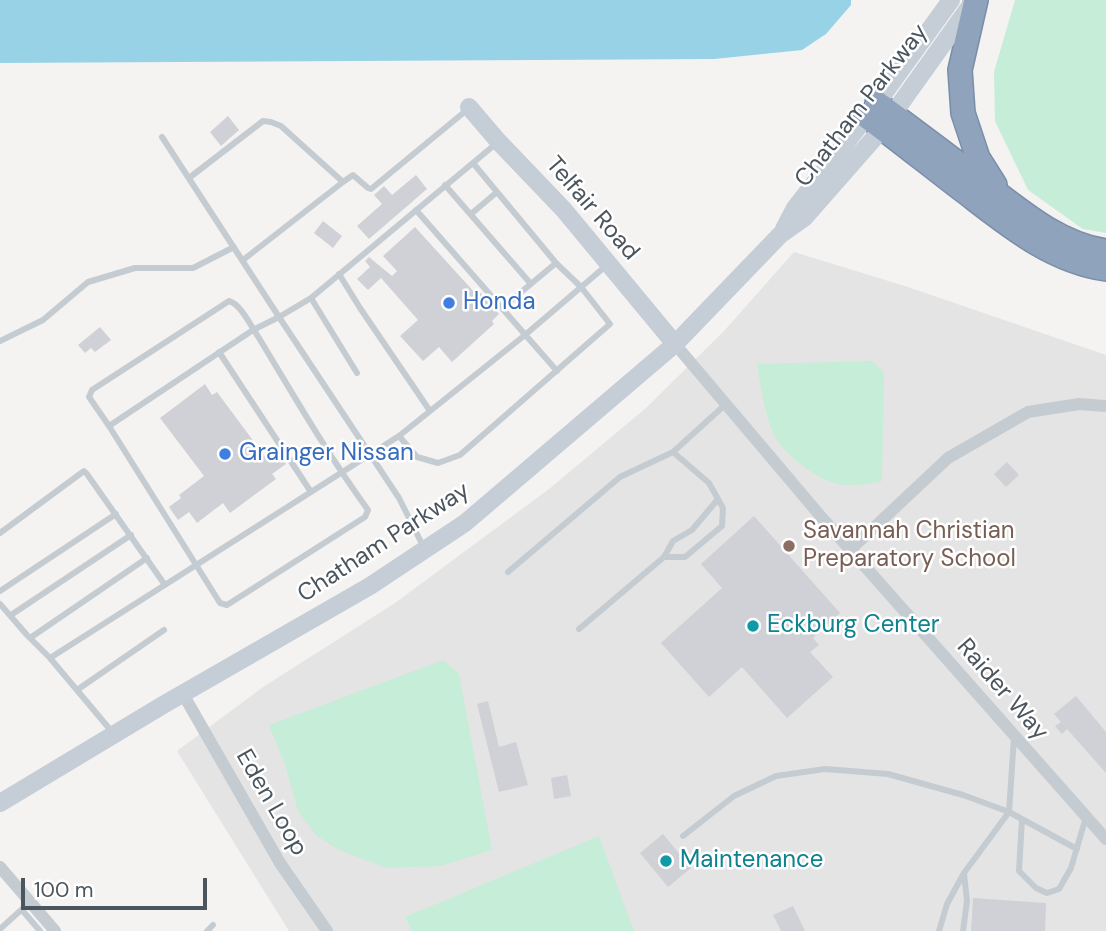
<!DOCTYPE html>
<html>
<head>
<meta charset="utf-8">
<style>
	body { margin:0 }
	#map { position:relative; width:1106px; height:931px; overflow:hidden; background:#f4f3f2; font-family:"DM Sans",sans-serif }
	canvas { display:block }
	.scale { position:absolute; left:21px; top:878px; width:186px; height:32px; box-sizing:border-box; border:4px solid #4b555e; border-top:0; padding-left:9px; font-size:21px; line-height:24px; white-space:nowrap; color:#4b555e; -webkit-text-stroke:5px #fff; paint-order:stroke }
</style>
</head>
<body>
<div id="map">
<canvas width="1106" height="931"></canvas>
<div class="scale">100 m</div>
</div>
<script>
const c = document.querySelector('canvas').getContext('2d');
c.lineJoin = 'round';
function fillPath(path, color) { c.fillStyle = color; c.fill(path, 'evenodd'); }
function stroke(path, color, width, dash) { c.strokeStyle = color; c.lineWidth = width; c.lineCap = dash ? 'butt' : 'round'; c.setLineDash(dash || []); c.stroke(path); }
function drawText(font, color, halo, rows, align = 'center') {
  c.font = font + ' "DM Sans",sans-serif'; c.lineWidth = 5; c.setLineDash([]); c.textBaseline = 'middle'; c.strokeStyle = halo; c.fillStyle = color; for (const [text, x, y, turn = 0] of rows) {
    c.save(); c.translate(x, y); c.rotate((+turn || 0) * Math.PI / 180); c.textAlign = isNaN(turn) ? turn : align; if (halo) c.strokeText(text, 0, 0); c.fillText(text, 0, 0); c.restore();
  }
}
const education = new Path2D(`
	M 794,252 L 908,287 L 1106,355 L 1106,931 L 289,931 L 177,751 L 263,687 L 395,603 L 549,489 L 646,408 L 724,331 Z`);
const green = new Path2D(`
	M 1015,0 L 1106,0 L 1106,233 L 1083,229 L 1028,190 L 995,121 L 994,72 Z
	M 872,361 L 884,373 L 882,481 C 869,484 857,486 844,485 C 821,483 787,457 775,437 C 766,420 760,384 757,364 Z
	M 443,660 L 459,674 L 492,850 L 441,866 L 386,868 L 339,850 L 317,836 L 298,811 L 285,765 L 269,725 Z
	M 599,836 L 634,931 L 412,931 L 405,917 Z`);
const water = new Path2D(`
	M 0,0 L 851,0 L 851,5 L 826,34 L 802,50 L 714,59 L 0,63 Z`);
const building = new Path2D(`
	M 228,116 L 239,130 L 221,146 L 210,132 Z
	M 416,175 L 427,189 L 369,239 L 357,226 L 382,204 L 374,195 L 384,186 L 392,195 Z
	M 323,221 L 342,236 L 333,248 L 314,233 Z
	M 415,227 L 476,294 L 479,291 L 499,314 L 492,321 L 494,324 L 452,362 L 439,347 L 423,361 L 400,336 L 418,320 L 381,278 L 368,290 L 357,279 L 370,267 L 365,261 L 369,257 L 392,276 L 397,271 L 383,256 Z
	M 100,327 L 111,340 L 95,352 L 91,348 L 85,353 L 78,345 Z
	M 205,384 L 212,395 L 217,392 L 266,458 L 277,450 L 286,464 L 272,474 L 276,479 L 230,513 L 223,503 L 197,523 L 189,512 L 178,520 L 169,507 L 181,498 L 179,495 L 204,476 L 160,418 Z
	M 1007,462 L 1019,475 L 1006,487 L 994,474 Z
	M 754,516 L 840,613 L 813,638 L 819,645 L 810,652 L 833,677 L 787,718 L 742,667 L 709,697 L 661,643 L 722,588 L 701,564 Z
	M 1076,696 L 1106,732 L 1106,773 L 1067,729 L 1062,734 L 1055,726 L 1061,722 L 1054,714 Z
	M 488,701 L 499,747 L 516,742 L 528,785 L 499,792 L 477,704 Z
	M 567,775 L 571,796 L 554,799 L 551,778 Z
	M 663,834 L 691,868 L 668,887 L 640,853 Z
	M 973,898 L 1046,903 L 1045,931 L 971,931 Z
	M 793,906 L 805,931 L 781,931 L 773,915 Z`);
const lane = new Path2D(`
	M 189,178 L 263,121 L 271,122 L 281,126 L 343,182 L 353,175 L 368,188 L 371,189 L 468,109
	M 445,185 L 531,284
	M 416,210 L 557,371
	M 471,214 L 497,192
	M 243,260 L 343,182
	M 339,274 L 360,308 L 430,411
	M 311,298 L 357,373
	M 229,301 C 241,304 252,328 259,338 C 294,396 328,455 368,510 L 365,517 L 227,605 L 220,603 L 109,426 L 89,397 L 92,390 Z
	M 502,308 L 556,263
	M 0,341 L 43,320 L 88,282 L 135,268 L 193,268 L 234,247
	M 219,352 L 311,492
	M 109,426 L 253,330 L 279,317 L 162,137
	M 399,436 L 417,457 L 438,463 L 460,455 L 610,324 L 581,287 L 556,263 L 473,163
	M 0,533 L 84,471 L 87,474 L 165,585
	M 424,548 L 399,498 L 279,317 L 311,298 L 498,142
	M 664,557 L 673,541 L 692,530 L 718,499
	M 508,572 L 620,477 L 673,452 L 726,404
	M 0,591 L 116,514
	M 0,604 L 27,635 L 50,658
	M 11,615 L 131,535
	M 579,629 L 664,557 L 685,557 L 722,526 L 723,508 L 709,483 L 673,452
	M 30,638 L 147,558
	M 77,690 L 164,630
	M 113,733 L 50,658 L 399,436 L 525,335 L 607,265
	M 1022,819 L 1019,871 L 1036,888 L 1047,893 L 1059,889 L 1071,868 L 1086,817
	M 683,836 L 734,796 L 776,776 L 825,769 L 888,774 L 963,795 L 1009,812 L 1077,849
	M 22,910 L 40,931
	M 0,929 L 30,902
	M 207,931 L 213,925
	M 939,931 L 947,904 L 964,873 L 1009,812 L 1014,737
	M 963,931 L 967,901 L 964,874`);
const street = new Path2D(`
	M 675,344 L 823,519 L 1106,839
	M 850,550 L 948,458 L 1028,412 L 1079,404 L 1106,406
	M 183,694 L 280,863 L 327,931
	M 0,867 L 55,931`);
const secondary = new Path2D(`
	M 469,107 L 498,141 L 564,210 L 675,344
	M 784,229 L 795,208 L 877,103 L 951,0
	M 0,803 L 163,705 L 370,586 L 465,523 L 675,344 L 780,235 L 804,218 L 883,128 L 973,2`);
const highway = new Path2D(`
	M 976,0 L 960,70 L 963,113 L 978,158 L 995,185
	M 877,103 C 910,127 943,152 976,177 C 1015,206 1056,244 1106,251
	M 866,116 C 900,141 932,167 965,192 C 1008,225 1051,261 1106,269`);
const markers = [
	[449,303,7,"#3f7fe0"],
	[225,454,7,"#3f7fe0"],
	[789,546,7,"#8d6e63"],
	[753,626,7,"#0f9aa8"],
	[666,861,7,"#0f9aa8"]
];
const streetNames = [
	["Chatham Parkway",862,106,-52],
	["Telfair Road",592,209,49],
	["Chatham Parkway",384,543,-33],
	["Raider Way",1002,690,49],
	["Eden Loop",271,803,60]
];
const shopNames = [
	["Honda",463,303],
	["Grainger Nissan",239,454]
];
const educationNames = [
	["Savannah Christian",803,532],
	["Preparatory School",803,560]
];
const cultureNames = [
	["Eckburg Center",767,626],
	["Maintenance",680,861]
];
fillPath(education, '#e5e4e4');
fillPath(green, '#c6edd7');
fillPath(water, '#97d2e6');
fillPath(building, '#d0d1d6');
stroke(highway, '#7a8ea8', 26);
stroke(lane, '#c4ccd2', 6);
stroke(street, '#c4ccd2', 12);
stroke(secondary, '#c5cdd7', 18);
stroke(highway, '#8fa3bc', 23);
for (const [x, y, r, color] of markers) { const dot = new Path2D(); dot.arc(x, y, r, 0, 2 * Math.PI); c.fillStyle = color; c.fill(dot); stroke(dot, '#fff', 2.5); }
drawText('24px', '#4b555e', '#fff', streetNames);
drawText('24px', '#366cbe', '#fff', shopNames, 'left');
drawText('24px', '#785e54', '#fff', educationNames, 'left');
drawText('24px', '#0d838f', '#fff', cultureNames, 'left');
</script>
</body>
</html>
